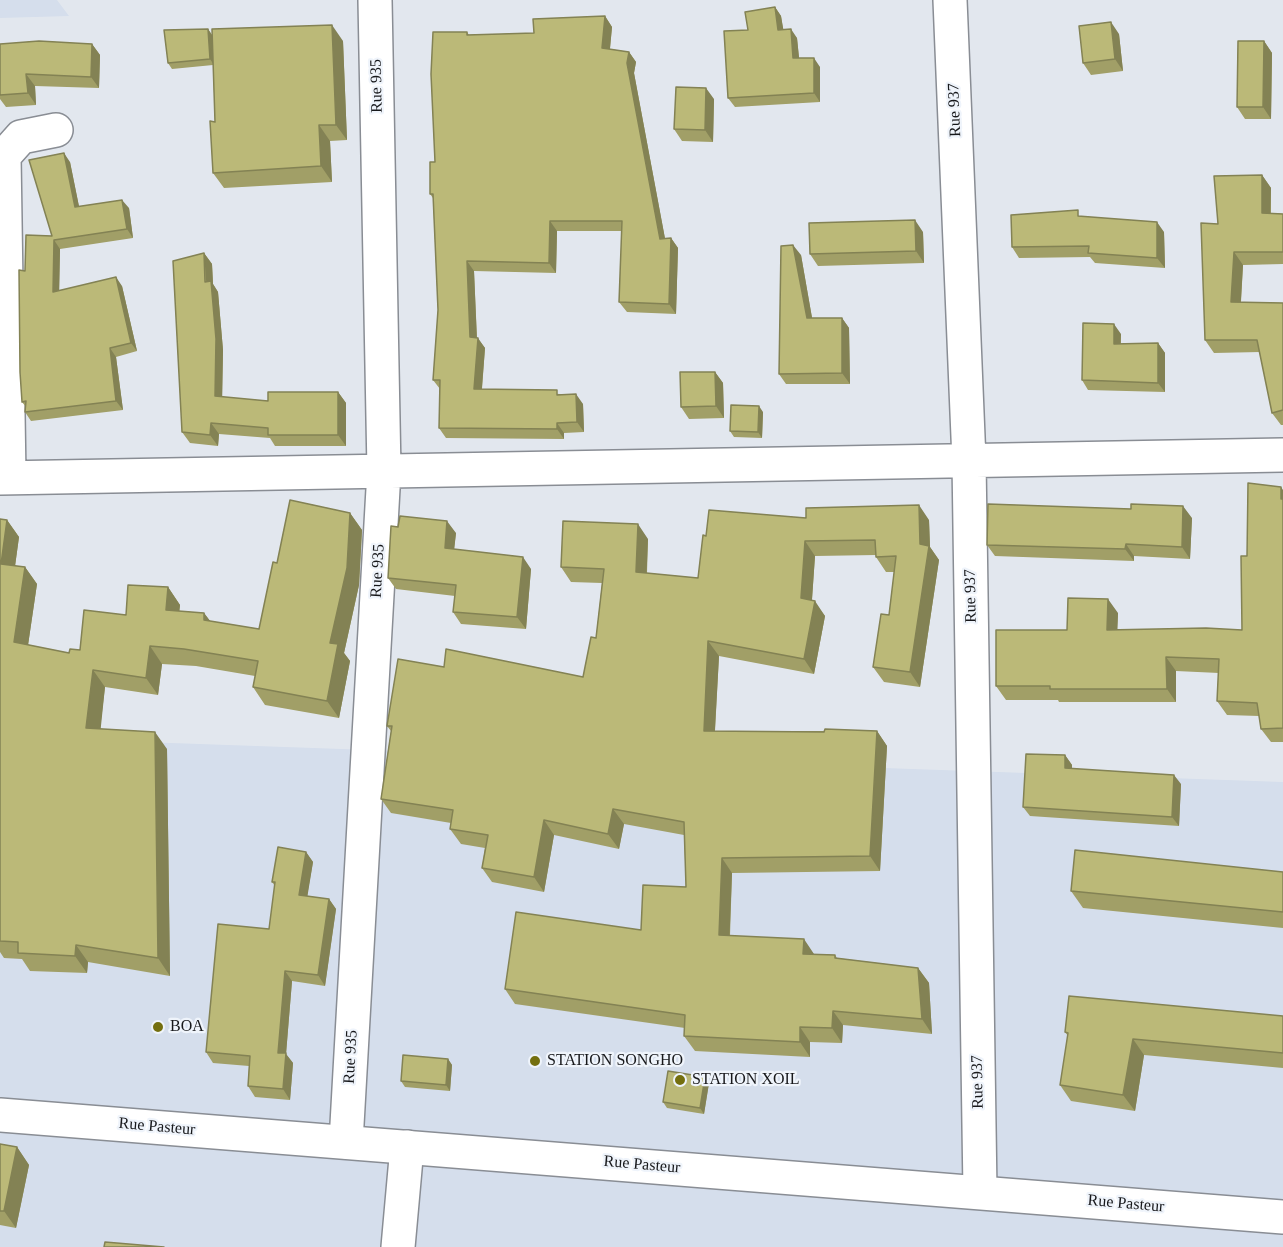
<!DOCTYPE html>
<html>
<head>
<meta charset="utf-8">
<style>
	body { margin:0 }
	canvas { display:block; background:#e2e7ee }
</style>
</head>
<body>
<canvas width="1283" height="1247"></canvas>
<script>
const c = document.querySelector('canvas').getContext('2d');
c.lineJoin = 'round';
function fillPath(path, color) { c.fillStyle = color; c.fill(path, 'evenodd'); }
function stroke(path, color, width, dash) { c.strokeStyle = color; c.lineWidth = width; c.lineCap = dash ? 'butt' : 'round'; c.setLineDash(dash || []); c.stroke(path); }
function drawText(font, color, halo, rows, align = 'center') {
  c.font = font + ' Georgia,serif'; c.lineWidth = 4.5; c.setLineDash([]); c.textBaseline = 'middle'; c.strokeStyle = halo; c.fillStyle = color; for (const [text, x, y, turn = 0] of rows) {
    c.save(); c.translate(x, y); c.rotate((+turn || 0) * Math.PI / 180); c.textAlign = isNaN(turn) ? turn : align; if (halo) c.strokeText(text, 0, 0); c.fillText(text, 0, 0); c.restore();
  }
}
const built = new Path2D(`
	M 0,0 L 57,0 L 69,16 L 0,18 Z
	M 0,737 L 1283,782 L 1283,1247 L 0,1247 Z`);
const minor = new Path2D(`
	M 950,0 L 969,461 L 980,1192
	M 9,477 L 4,156 L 21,137 L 56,130
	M 0,478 L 1283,455
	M 346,1142 L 384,471 L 375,0
	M 398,1247 L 407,1147`);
const major = new Path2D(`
	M 0,1115 L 1283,1217`);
const wall = new Path2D(`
	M 775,7 L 781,16 L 783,29 L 797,38 L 799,58 L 820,67 L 820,102 L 735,107 L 728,98 L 748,30 Z
	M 605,16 L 612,27 L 610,49 L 629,52 L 636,62 L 634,73 L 665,239 L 671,238 L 678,248 L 676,314 L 627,312 L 619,302 L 622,231 L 557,231 L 556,273 L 474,271 L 477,338 L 485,348 L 482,389 L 560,394 L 583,404 L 584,432 L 564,433 L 564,439 L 446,438 L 439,428 L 440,389 L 433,380 L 438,310 L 433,198 L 430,194 L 435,162 L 467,32 L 469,35 L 534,33 Z
	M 208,29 L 212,35 L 343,41 L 347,140 L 330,141 L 332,182 L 224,188 L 213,173 L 215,122 L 213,65 L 172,69 L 168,63 Z
	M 1119,34 L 1123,71 L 1091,75 L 1083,63 Z
	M 1264,41 L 1272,53 L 1271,119 L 1245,119 L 1237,107 Z
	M 0,44 L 92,44 L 100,55 L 99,88 L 35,86 L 36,105 L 6,107 L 0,99 Z
	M 714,99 L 713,142 L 682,141 L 674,129 Z
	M 70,162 L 79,207 L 129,208 L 133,238 L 60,249 L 59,291 L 122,286 L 137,351 L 116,357 L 123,410 L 31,421 L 25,412 L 26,407 L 22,402 L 25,271 L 52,236 Z
	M 1262,175 L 1271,188 L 1271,213 L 1283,214 L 1283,264 L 1243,265 L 1241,302 L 1283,303 L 1283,425 L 1281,425 L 1272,413 L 1260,352 L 1214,353 L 1205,340 L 1218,224 Z
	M 1082,216 L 1164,232 L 1165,268 L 1095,263 L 1090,257 L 1019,258 L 1012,247 Z
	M 923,232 L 924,263 L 818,266 L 810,254 Z
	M 204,253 L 212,264 L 213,284 L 218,292 L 223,350 L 222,397 L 268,401 L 338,392 L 346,403 L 346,446 L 275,446 L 270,438 L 219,434 L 218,446 L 190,443 L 182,432 Z
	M 801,255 L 812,318 L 842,318 L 849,328 L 850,384 L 786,384 L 779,374 Z
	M 1121,334 L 1121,344 L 1158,343 L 1165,353 L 1165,392 L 1088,390 L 1082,380 Z
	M 715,372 L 723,383 L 724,418 L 689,419 L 681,407 Z
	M 763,412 L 762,438 L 734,437 L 730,431 Z
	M 1283,490 L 1283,742 L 1271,742 L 1261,729 L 1259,716 L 1227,715 L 1217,701 L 1219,673 L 1176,671 L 1176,702 L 1059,702 L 1058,700 L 1006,700 L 996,686 L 1067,630 L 1118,613 L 1117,629 L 1242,630 L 1247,556 Z
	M 350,513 L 362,530 L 359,585 L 344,653 L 350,661 L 339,718 L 265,705 L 253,687 L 255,676 L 196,666 L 162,664 L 158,695 L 105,687 L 100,729 L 167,749 L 170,976 L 88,962 L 87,973 L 30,971 L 22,959 L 4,958 L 0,952 L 0,519 L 7,520 L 19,537 L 15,566 L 25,567 L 37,584 L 28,645 L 69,653 L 80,650 L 126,615 L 168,587 L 180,605 L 179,611 L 204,613 L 210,621 L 259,629 L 277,563 Z
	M 806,518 L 929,520 L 930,547 L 939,560 L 920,687 L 884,682 L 873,667 L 889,615 L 895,572 L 886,572 L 876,557 L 876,555 L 815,556 L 812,600 L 825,616 L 814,674 L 719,656 L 715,731 L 877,731 L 887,746 L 880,871 L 732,873 L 730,936 L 814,954 L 835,955 L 837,958 L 918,968 L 929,983 L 932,1034 L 843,1025 L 842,1043 L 810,1042 L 810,1057 L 695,1051 L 684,1036 L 685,1028 L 515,1004 L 505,989 L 641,930 L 686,887 L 684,835 L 624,824 L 619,849 L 554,835 L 544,892 L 492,882 L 482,868 L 485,848 L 461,844 L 450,829 L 451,823 L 391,813 L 381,799 L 391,731 L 387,726 L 444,667 L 583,677 L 596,638 L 602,583 L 571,582 L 561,567 L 648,539 L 647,573 L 698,578 L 706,536 Z
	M 1192,518 L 1190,559 L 1134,556 L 1134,561 L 995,556 L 987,545 Z
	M 398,527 L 456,533 L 454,549 L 531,569 L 526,629 L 461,624 L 453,612 L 455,596 L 396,589 L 388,578 Z
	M 1065,755 L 1072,765 L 1072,769 L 1181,784 L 1179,826 L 1030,816 L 1023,807 Z
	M 306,852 L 313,862 L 307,896 L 329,899 L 336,909 L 325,986 L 292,981 L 286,1054 L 293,1063 L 290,1100 L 255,1097 L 248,1086 L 249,1066 L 213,1063 L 206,1052 L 269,929 L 275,886 L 272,882 Z
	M 1283,872 L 1283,928 L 1083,908 L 1071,891 Z
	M 1283,1016 L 1283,1068 L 1144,1055 L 1135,1111 L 1071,1101 L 1060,1085 L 1068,1036 L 1065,1032 Z
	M 448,1059 L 452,1065 L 450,1091 L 405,1087 L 401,1081 Z
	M 705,1077 L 709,1083 L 704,1114 L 667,1108 L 663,1102 Z
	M 0,1144 L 17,1147 L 29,1165 L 16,1228 L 0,1225 Z`);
const shadedWall = new Path2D(`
	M 775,7 L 781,16 L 785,39 L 778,30 Z
	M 605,16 L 612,27 L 609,58 L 602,48 Z
	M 1111,22 L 1119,34 L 1123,71 L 1115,59 Z
	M 332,25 L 343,41 L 347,140 L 336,125 Z
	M 208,29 L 212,35 L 214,65 L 210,59 Z
	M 791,29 L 797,38 L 800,67 L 793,58 Z
	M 1264,41 L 1272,53 L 1271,119 L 1263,107 Z
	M 92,44 L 100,55 L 99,88 L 91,77 Z
	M 629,52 L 636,62 L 634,73 L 667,249 L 660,239 L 627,63 Z
	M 814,58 L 820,67 L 820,102 L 814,93 Z
	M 26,74 L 35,86 L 36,105 L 28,93 Z
	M 706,88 L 714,99 L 713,142 L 705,130 Z
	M 319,125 L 330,141 L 332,182 L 321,166 Z
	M 64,153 L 70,162 L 81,216 L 75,207 Z
	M 1262,175 L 1271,188 L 1270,226 L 1262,213 Z
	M 122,200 L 129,208 L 133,238 L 127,229 Z
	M 915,220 L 923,232 L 924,263 L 916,251 Z
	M 550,221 L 557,231 L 556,273 L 549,263 Z
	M 1157,222 L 1164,232 L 1165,268 L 1157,258 Z
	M 671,238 L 678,248 L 676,314 L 669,304 Z
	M 54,240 L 60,249 L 59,301 L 53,292 Z
	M 793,245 L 801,255 L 814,329 L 807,318 Z
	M 1234,252 L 1243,265 L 1240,315 L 1231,302 Z
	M 204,253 L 212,264 L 213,284 L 218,292 L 223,350 L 222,407 L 215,396 Z
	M 467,261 L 474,271 L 477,342 L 478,338 L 485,348 L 481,399 L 474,389 L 470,337 Z
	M 116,277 L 122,286 L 137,351 L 131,343 Z
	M 842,318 L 849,328 L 850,384 L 842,373 Z
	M 1114,324 L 1121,334 L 1120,353 L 1114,344 Z
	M 1158,343 L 1165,353 L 1165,392 L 1158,383 Z
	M 110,348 L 116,357 L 123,410 L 116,401 Z
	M 715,372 L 723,383 L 724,418 L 716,406 Z
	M 338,392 L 346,403 L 346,446 L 338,435 Z
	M 576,394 L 583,404 L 584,432 L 577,422 Z
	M 759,406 L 763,412 L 762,438 L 758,432 Z
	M 211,423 L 219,434 L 218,446 L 210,435 Z
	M 557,423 L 564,433 L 564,439 L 557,429 Z
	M 1281,487 L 1283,490 L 1283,502 L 1281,499 Z
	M 919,505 L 929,520 L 930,547 L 939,560 L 920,687 L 910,672 L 920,544 Z
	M 1183,506 L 1192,518 L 1190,559 L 1182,547 Z
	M 350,513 L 362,530 L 359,585 L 344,653 L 350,661 L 339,718 L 327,701 L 330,643 Z
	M 7,520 L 19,537 L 13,581 L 1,564 Z
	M 447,521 L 456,533 L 453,560 L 445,548 Z
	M 638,524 L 648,539 L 646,587 L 636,572 Z
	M 805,541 L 815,556 L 811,613 L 801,598 Z
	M 1126,544 L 1134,556 L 1134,561 L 1125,549 Z
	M 523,557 L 531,569 L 526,629 L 517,617 Z
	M 25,567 L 37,584 L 26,659 L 14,642 Z
	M 168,587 L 180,605 L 178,627 L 166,610 Z
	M 1108,599 L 1118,613 L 1117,643 L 1107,630 Z
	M 815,601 L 825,616 L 814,674 L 804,659 Z
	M 204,613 L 217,630 L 204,620 Z
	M 708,641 L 719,656 L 714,746 L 704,731 Z
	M 150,646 L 162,664 L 158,695 L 146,678 Z
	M 1166,657 L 1176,671 L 1176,702 L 1167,689 Z
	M 93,670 L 105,687 L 99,745 L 86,728 Z
	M 877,731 L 887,746 L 880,871 L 870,856 Z
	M 155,732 L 167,749 L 170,976 L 158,958 Z
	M 1065,755 L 1072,765 L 1072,778 L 1065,768 Z
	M 1174,775 L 1181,784 L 1179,826 L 1172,817 Z
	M 613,809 L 624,824 L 619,849 L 608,834 Z
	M 544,820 L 554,835 L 544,892 L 534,877 Z
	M 306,852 L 313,862 L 306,905 L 299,895 Z
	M 722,858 L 732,873 L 729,950 L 719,935 Z
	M 329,899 L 336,909 L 325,986 L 318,975 Z
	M 804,939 L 814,954 L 803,954 Z
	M 76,945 L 88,962 L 87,973 L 75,956 Z
	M 918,968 L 929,983 L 932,1034 L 922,1019 Z
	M 285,971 L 292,981 L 286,1054 L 293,1063 L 290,1100 L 283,1089 L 278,1053 Z
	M 833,1011 L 843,1025 L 842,1043 L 832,1028 Z
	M 800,1027 L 810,1042 L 810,1057 L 800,1042 Z
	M 1133,1039 L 1144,1055 L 1135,1111 L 1123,1095 Z
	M 448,1059 L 452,1065 L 450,1091 L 446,1085 Z
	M 705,1077 L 709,1083 L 704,1114 L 700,1108 Z
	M 17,1147 L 29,1165 L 16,1228 L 4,1211 Z`);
const building = new Path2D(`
	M 775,7 L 778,30 L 791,29 L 793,58 L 814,58 L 814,93 L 728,98 L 724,31 L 748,30 L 745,12 Z
	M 605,16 L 602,48 L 629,52 L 627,63 L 660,239 L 671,238 L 669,304 L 619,302 L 622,221 L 550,221 L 549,263 L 467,261 L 470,337 L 478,338 L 474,389 L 557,390 L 557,395 L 576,394 L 577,422 L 557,423 L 557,429 L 439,428 L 440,380 L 433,380 L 438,310 L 433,194 L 430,194 L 430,162 L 435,162 L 431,74 L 433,32 L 467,32 L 467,35 L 534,33 L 533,19 Z
	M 1111,22 L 1115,59 L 1083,63 L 1079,26 Z
	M 332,25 L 336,125 L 319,125 L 321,166 L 213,173 L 210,121 L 215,122 L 212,29 Z
	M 208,29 L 210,59 L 168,63 L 164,30 Z
	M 39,41 L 92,44 L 91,77 L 26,74 L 28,93 L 0,95 L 0,44 Z
	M 1238,41 L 1264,41 L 1263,107 L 1237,107 Z
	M 676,87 L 706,88 L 705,130 L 674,129 Z
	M 64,153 L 75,207 L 122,200 L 127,229 L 54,240 L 53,292 L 116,277 L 131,343 L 110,348 L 116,401 L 25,412 L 26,401 L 22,402 L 20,372 L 19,270 L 25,271 L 26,235 L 52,236 L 29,160 Z
	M 1262,175 L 1262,213 L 1283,214 L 1283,252 L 1234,252 L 1231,302 L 1283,303 L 1283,410 L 1272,413 L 1257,340 L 1205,340 L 1201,223 L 1218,224 L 1214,176 Z
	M 1078,210 L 1078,216 L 1157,222 L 1157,258 L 1088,253 L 1089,246 L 1012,247 L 1011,215 Z
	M 915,220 L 916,251 L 810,254 L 809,223 Z
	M 793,245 L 807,318 L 842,318 L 842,373 L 779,374 L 781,246 Z
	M 204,253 L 205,282 L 211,281 L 216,339 L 215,396 L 268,401 L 268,392 L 338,392 L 338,435 L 268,435 L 268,428 L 211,423 L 210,435 L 182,432 L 173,261 Z
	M 1083,323 L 1114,324 L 1114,344 L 1158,343 L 1158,383 L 1082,380 Z
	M 680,372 L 715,372 L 716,406 L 681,407 Z
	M 731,405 L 759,406 L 758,432 L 730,431 Z
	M 1248,483 L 1281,487 L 1281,499 L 1283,499 L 1283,728 L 1261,729 L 1257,703 L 1217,701 L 1219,659 L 1166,657 L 1167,689 L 1050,689 L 1050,686 L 996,686 L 996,630 L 1067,630 L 1068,598 L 1108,599 L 1107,630 L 1206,628 L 1242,630 L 1241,556 L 1247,556 Z
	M 290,500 L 350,513 L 347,568 L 330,643 L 338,644 L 327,701 L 253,687 L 258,661 L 184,649 L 150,646 L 146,678 L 93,670 L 86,728 L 155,732 L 158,958 L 76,945 L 75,956 L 18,953 L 18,942 L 0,941 L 0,519 L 7,520 L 1,564 L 25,567 L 14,642 L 69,653 L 70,649 L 80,650 L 84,610 L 126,615 L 128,585 L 168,587 L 166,610 L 204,613 L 204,620 L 259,629 L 273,562 L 277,563 Z
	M 988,504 L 1131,509 L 1131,504 L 1183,506 L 1182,547 L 1126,544 L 1125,549 L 987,545 Z
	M 919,505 L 920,544 L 929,546 L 910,672 L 873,667 L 881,614 L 889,615 L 896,556 L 876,557 L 875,540 L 805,541 L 801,598 L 815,601 L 804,659 L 708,641 L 704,731 L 824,732 L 825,729 L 877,731 L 870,856 L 722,858 L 719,935 L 804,939 L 803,954 L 835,955 L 835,958 L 918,968 L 922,1019 L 833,1011 L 832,1028 L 800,1027 L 800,1042 L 684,1036 L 685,1015 L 505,989 L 516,912 L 641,930 L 643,885 L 686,887 L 684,822 L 613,809 L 608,834 L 544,820 L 534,877 L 482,868 L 488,835 L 450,829 L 453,810 L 381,799 L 392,726 L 387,726 L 398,659 L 444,667 L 446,649 L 583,677 L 591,637 L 596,638 L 604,569 L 561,567 L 563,521 L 638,524 L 636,572 L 698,578 L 703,535 L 706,536 L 709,510 L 806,518 L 806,508 Z
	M 400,516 L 447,521 L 445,548 L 523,557 L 517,617 L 453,612 L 456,585 L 388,578 L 391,526 L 398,527 Z
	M 1026,754 L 1065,755 L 1065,768 L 1174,775 L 1172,817 L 1023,807 Z
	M 278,847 L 306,852 L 299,895 L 329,899 L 318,975 L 285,971 L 278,1053 L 286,1053 L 283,1089 L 248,1086 L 250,1056 L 206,1052 L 218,924 L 269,929 L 275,882 L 272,882 Z
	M 1075,850 L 1283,872 L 1283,912 L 1071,891 Z
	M 1069,996 L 1283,1016 L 1283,1053 L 1133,1039 L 1123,1095 L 1060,1085 L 1068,1033 L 1065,1032 Z
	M 403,1055 L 448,1059 L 446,1085 L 401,1081 Z
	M 668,1071 L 705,1077 L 700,1108 L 663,1102 Z
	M 0,1144 L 17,1147 L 4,1211 L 0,1211 Z
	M 105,1242 L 164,1247 L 104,1247 Z`);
const markers = [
	[158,1027,6,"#746f0f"],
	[535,1061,6,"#746f0f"],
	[680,1080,6,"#746f0f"]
];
const streetNames = [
	["Rue 935",377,86,-91],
	["Rue 937",955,110,-92],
	["Rue 935",378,571,-87],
	["Rue 937",971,596,-91],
	["Rue 935",351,1057,-87],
	["Rue 937",978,1082,-91],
	["Rue Pasteur",157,1127,5],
	["Rue Pasteur",642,1165,5],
	["Rue Pasteur",1126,1204,5]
];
const poiNames = [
	["BOA",170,1027],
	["STATION SONGHO",547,1061],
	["STATION XOIL",692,1080]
];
fillPath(built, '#d5deec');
stroke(minor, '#898d94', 36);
stroke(major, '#898d94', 36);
stroke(minor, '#fff', 33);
stroke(major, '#fff', 33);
fillPath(wall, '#a19f67');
fillPath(shadedWall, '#838254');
fillPath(building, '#bbb978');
stroke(building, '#838254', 1.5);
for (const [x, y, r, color] of markers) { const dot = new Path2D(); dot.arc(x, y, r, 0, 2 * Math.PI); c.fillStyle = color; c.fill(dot); stroke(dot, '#eff4fb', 2); }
drawText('16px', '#17181b', '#eff4fb', streetNames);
drawText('16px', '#17181b', '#eff4fb', poiNames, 'left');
</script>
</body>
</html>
